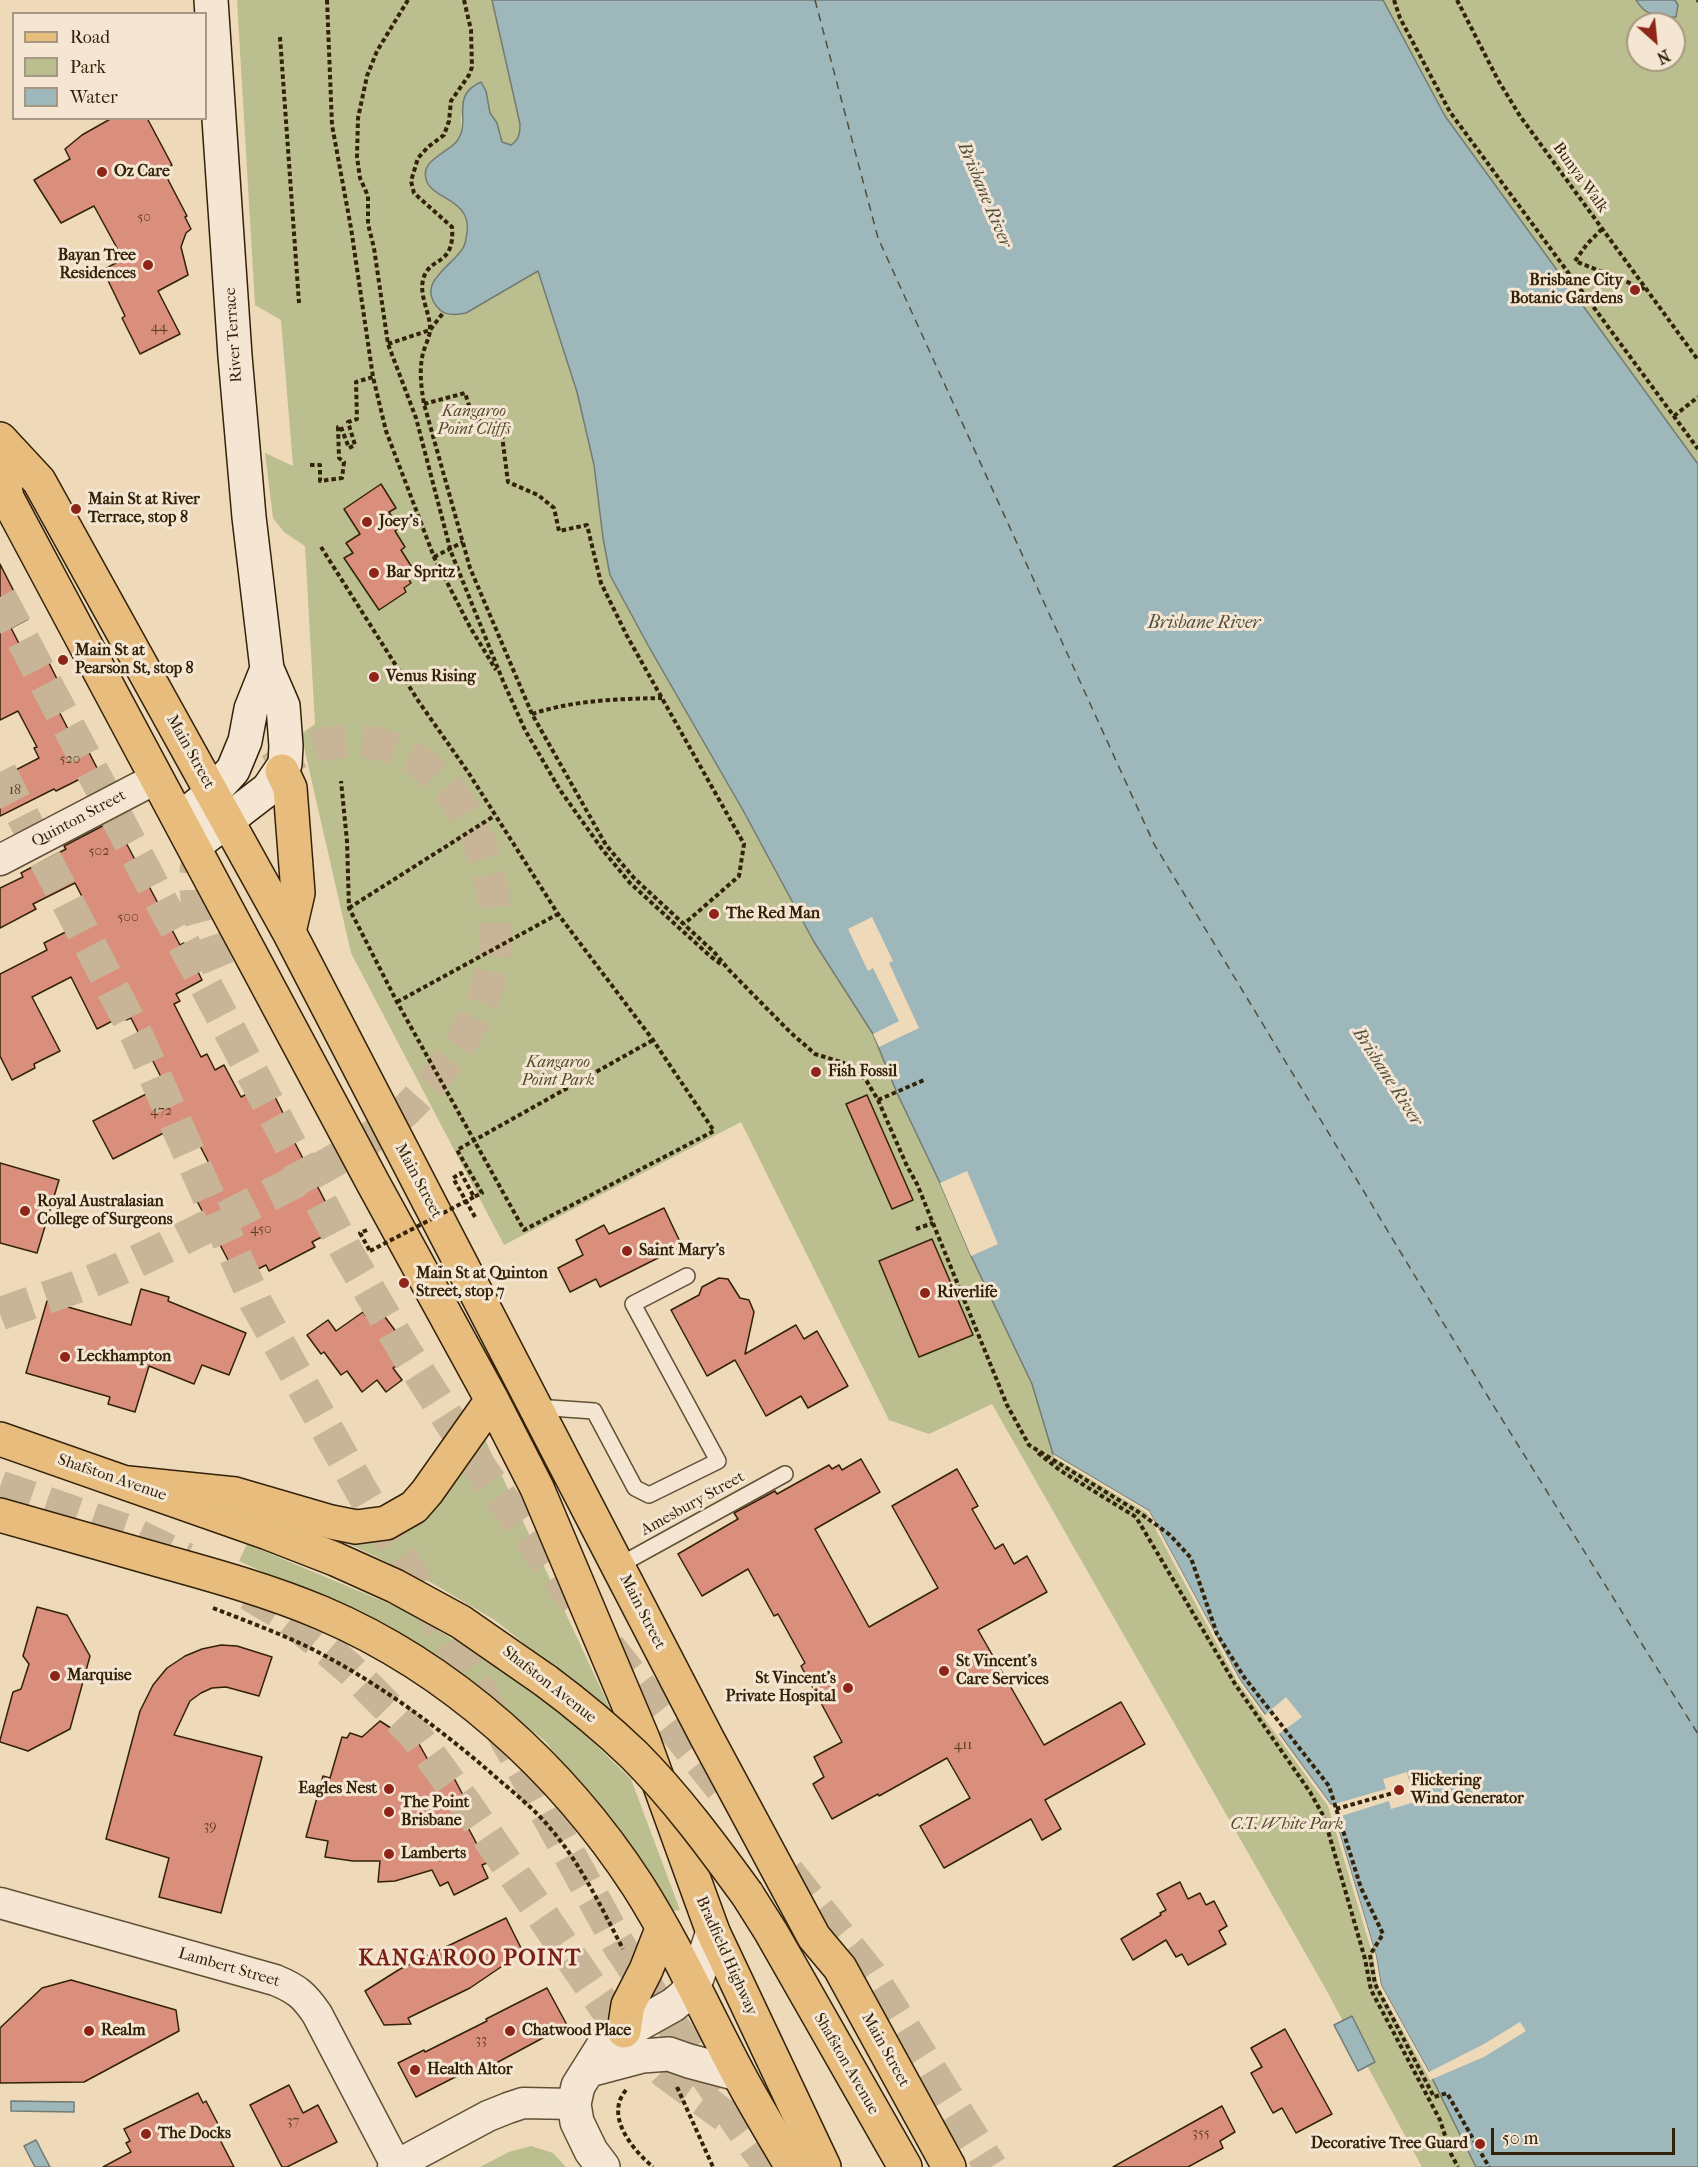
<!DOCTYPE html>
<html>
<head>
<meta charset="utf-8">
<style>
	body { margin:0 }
	#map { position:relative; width:1698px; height:2167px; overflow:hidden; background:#eed9b9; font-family:"IM FELL French Canon",serif }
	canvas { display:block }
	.legend { position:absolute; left:12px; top:12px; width:195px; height:108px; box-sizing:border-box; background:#f4e6d2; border:2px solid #a69882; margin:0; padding:8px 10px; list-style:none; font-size:18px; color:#322209 }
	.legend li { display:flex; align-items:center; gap:12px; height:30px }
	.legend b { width:30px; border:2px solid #a69882 }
	.north { position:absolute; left:1626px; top:12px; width:60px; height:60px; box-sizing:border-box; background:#f4e6d2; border:2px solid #a69882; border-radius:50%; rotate:153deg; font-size:16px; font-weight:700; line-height:24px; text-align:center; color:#322209 }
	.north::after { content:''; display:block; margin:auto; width:21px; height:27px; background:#8f2418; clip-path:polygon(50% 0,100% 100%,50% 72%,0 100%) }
	.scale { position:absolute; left:1491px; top:2128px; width:184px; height:27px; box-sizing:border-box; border:3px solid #322209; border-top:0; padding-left:8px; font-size:18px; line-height:21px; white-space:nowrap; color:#322209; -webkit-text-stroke:4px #f4e6d2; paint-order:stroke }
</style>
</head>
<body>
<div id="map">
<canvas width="1698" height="2167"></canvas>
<ul class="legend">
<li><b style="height:8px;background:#e7bc7c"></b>Road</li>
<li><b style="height:16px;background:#bbbe8e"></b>Park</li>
<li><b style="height:16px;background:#9eb7ba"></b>Water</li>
</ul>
<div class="north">N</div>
<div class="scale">50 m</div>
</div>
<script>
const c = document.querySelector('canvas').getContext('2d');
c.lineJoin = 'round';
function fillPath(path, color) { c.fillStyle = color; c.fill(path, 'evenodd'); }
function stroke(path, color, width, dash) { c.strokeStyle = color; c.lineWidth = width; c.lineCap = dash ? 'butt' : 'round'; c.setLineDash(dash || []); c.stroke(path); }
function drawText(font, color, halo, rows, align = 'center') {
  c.font = font + ' "IM FELL French Canon",serif'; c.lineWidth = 6; c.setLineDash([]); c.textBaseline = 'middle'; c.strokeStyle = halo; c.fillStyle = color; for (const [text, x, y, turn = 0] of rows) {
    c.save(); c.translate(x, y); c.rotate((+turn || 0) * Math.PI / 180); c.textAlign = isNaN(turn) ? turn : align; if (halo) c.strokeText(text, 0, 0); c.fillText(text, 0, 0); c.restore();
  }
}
const green = new Path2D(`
	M 237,0 L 492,0 L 520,124 C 520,133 519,141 511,145 L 502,142 L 497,123 L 490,113 L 486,91 L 480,82 C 475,92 464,104 462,114 C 459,124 464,131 457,141 C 450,151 429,156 426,168 C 421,187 441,192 453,201 C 465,210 471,232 464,247 C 460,256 443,269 435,277 L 466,313 L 538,270 L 577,392 L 594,465 L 603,538 L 611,575 L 649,647 L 744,812 L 814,942 L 873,1034 L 897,1093 L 940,1183 L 971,1256 L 1032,1384 L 1053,1454 L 1149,1511 L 1240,1680 L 1331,1805 L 1376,1956 L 1381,1985 L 1429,2072 L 1476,2167 L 1422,2167 L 1323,1984 L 992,1404 L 929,1434 L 889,1420 L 741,1122 L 504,1245 L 351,953 L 301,734 L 315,724 L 305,546 L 284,532 L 273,518 L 265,453 L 293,466 L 281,320 L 255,305 Z
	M 1383,0 L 1698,0 L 1698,464 L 1445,116 ZM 1638,24 L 1674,24 L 1674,60 L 1638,60 Z
	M 483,1435 L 613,1715 L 496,1621 L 432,1583 L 340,1540 L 372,1541 Z
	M 247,1544 L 404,1610 L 499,1667 L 536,1693 L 578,1728 L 631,1779 L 680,1910 L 671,1911 L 592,1798 L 544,1740 L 502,1707 L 378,1625 L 239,1561 Z
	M 531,2146 L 553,2153 L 566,2167 L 480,2167 L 509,2152 Z`);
const water = new Path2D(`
	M 492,0 L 1383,0 L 1445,116 L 1698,464 L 1698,2167 L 1476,2167 L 1429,2072 L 1381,1985 L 1376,1956 L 1331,1805 L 1240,1680 L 1149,1511 L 1053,1454 L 1032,1384 L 971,1256 L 940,1183 L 897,1093 L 873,1034 L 814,942 L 744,812 L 649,647 L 610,575 L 603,538 L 594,465 L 577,392 L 538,271 L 466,313 C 457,315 447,316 440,310 C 412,282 456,265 464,246 C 466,243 466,236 467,233 C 471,199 435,200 427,182 C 418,160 447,154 457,141 C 472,121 449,96 481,82 L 486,91 L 490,113 L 497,123 L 502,142 L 511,145 C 519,140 520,133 520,124 Z
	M 1636,0 L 1675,0 L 1678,5 L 1676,17 C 1658,17 1645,16 1636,0 Z
	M 1352,2016 L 1375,2062 L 1358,2071 L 1334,2025 Z
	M 11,2101 L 74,2102 L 74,2112 L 11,2111 Z
	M 36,2140 L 50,2167 L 35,2167 L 24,2146 Z`);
const pier = new Path2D(`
	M 872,917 L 893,961 L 889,963 L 919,1028 L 879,1047 L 873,1034 L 899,1021 L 873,968 L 868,971 L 848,929 Z
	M 967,1171 L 998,1244 L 971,1256 L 940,1183 Z
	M 1053,1454 L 1149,1511 L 1240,1680 L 1265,1715 L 1286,1697 L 1302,1717 L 1279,1734 L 1331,1805 L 1386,1789 L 1383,1779 L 1407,1772 L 1415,1802 L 1391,1809 L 1389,1801 L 1335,1818 L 1376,1956 L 1381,1985 L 1429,2072 L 1484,2044 L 1520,2022 L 1526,2031 L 1484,2057 L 1430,2080 L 1378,1986 L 1373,1956 L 1328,1806 L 1237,1681 L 1147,1513 L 1055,1458 Z`);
const ferry = new Path2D(`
	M 815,0 L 878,238 L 1154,844 L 1485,1392 L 1698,1734`);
const building = new Path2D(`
	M 112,118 L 147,118 L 172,165 L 163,170 L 187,216 L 185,217 L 191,229 L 186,233 L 181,247 L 188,275 L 158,291 L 180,334 L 140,354 L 122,318 L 125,316 L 103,270 L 123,259 L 94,206 L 61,223 L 34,180 L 70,159 L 65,149 L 82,135 Z
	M 381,484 L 396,508 L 389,512 L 399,528 L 395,531 L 405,547 L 401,550 L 413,569 L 405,574 L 411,583 L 404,588 L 406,592 L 379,610 L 344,558 L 353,553 L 346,543 L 360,534 L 344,509 Z
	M 0,564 L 28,619 L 11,628 L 30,665 L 46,657 L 62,689 L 50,694 L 69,731 L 76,727 L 98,770 L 56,791 L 54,789 L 0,816 L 0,778 L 39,758 L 34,748 L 37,747 L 18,711 L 0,720 Z
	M 114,820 L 180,945 L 184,943 L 202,980 L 176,994 L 180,1001 L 174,1004 L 201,1057 L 207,1054 L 215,1070 L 224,1065 L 241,1097 L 268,1083 L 287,1121 L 284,1122 L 339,1228 L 312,1242 L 315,1247 L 269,1271 L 266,1265 L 238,1279 L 187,1182 L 212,1169 L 187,1121 L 113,1159 L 93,1121 L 160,1087 L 156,1080 L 161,1077 L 131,1018 L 126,1020 L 124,1015 L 97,1029 L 71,977 L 32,997 L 60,1051 L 34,1064 L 35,1068 L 12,1080 L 0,1056 L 0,974 L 47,950 L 44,943 L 93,918 L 75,883 L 33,904 L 36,909 L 0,928 L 0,888 L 23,877 L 21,873 L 66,849 L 64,846 Z
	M 867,1095 L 913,1200 L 892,1209 L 846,1104 Z
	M 0,1163 L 59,1180 L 37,1253 L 0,1243 Z
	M 664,1208 L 682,1246 L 600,1287 L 596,1279 L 570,1292 L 558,1268 L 583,1255 L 576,1240 L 604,1225 L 609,1234 Z
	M 932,1239 L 973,1335 L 919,1357 L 879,1261 Z
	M 719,1278 L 728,1279 L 740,1298 L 749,1300 L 754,1312 L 745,1354 L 796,1325 L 804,1339 L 817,1331 L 848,1386 L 808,1408 L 801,1396 L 766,1416 L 735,1360 L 707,1376 L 671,1310 L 699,1295 L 702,1287 Z
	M 141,1289 L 169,1297 L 168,1301 L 246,1333 L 229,1375 L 202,1365 L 194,1384 L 149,1366 L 135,1412 L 108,1404 L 110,1397 L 26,1373 L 47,1301 L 131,1325 Z
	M 363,1312 L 366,1316 L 371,1312 L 375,1317 L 382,1313 L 397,1333 L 391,1338 L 406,1359 L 393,1368 L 402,1380 L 386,1392 L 377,1380 L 362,1392 L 347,1371 L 341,1375 L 324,1352 L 321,1354 L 307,1335 L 328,1320 L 336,1331 Z
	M 861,1459 L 880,1492 L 815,1529 L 869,1627 L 938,1588 L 892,1506 L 957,1469 L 978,1506 L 972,1509 L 995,1549 L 1003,1544 L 1014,1564 L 1027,1556 L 1047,1592 L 978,1630 L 1044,1745 L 1121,1702 L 1145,1744 L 1045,1800 L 1061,1829 L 1042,1840 L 1031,1819 L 944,1868 L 920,1826 L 970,1798 L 947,1758 L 879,1796 L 878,1794 L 832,1819 L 813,1784 L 824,1777 L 814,1757 L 842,1742 L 801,1666 L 805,1663 L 778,1614 L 774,1616 L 748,1569 L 702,1596 L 678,1554 L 738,1519 L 734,1513 L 775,1491 L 777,1494 L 829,1465 L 832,1469 L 839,1465 L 842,1470 Z
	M 37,1607 L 67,1615 L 90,1656 L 70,1729 L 28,1751 L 0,1742 L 0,1740 L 13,1692 L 21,1689 L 29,1664 L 23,1656 Z
	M 221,1645 L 237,1646 L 272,1657 L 259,1696 L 226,1687 L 212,1688 L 201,1693 L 190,1701 L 174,1735 L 262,1757 L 221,1913 L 159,1897 L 169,1858 L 106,1839 L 140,1711 L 153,1685 L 167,1668 L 185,1656 L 202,1649 Z
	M 380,1721 L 400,1734 L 410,1728 L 433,1769 L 446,1763 L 464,1797 L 466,1805 L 464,1820 L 487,1863 L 482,1865 L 488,1878 L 454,1895 L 448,1882 L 440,1886 L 432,1870 L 395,1881 L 378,1882 L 380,1861 L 353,1861 L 325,1857 L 328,1841 L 306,1837 L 323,1776 L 330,1778 L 342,1737 L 347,1738 L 350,1733 L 362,1737 Z
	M 1180,1882 L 1188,1899 L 1200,1893 L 1206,1905 L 1214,1901 L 1227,1926 L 1219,1931 L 1226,1944 L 1188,1965 L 1182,1954 L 1176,1957 L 1166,1940 L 1133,1960 L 1121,1939 L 1161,1915 L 1160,1913 L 1166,1910 L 1157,1894 Z
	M 506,1918 L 523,1952 L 470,1988 L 408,2018 L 411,2024 L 384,2025 L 365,1991 L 400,1969 Z
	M 71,1980 L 176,2010 L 179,2031 L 84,2082 L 0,2083 L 0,2028 L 42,1988 Z
	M 547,1988 L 567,2025 L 472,2076 L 469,2070 L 416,2097 L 398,2063 L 424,2050 L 425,2052 L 487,2021 L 486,2019 Z
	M 1285,2029 L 1332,2114 L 1296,2133 L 1282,2108 L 1273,2113 L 1251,2073 L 1262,2067 L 1251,2048 Z
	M 289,2085 L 303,2113 L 318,2105 L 337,2142 L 287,2167 L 282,2167 L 250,2105 Z
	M 198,2093 L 203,2103 L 206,2101 L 219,2126 L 214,2128 L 234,2167 L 103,2167 L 131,2152 L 126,2143 L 130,2141 L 124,2129 Z
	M 1222,2106 L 1235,2132 L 1220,2141 L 1223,2148 L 1188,2167 L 1113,2167 Z`);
const motorwayTunnel = new Path2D(`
	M 0,597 L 348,1254 L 403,1348 L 477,1463 L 580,1608
	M 0,772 L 137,1036 L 256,1303 L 361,1490 L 476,1684 L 620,1947 L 743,2130 L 770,2167
	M 201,841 C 199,855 195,869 196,883 C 196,917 209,946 222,977
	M 0,1314 C 29,1303 59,1294 87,1283 C 139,1262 190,1235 240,1210 C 293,1183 348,1157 395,1120 C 410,1108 425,1090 437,1075 C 466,1041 490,995 495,951 C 496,941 495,930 495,920 C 492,821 422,712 309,748 C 294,752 278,766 265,774
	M 0,1487 L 128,1531 L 186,1559
	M 249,1594 L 289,1618 L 350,1669 L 416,1736 L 467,1806 L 605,2007 L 666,2073 L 725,2116
	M 609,1647 L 730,1799
	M 788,1872 L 870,1974 L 991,2167`);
const path = new Path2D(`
	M 327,0 L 332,125 L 351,228 L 373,377 L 386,431 L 434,557 L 470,627 L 496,670
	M 408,0 L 377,51 L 367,76 L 358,118 L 357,157 L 360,178 L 368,196 L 368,224 L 374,248 L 388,344 L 416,418 L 451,552 L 503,681 L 525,730 L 560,790 L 602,849 L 630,883 L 710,956 L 722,965
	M 464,0 L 471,30 L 472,67 L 469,75 L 451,101 L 449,121 L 444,135 L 428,147 L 418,158 L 411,181 L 414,193 L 452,227 C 455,268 429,255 423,280 C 419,297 431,314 430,331 C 429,338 425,346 423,353 C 419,370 421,386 424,404 L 470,568 L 532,714 L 606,845 L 634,878 L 714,952 L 729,970 L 790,1032 L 815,1054 L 844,1063 L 866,1080 L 878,1100 L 907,1166 L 917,1184 L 1007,1405 L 1029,1445 L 1140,1513 L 1170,1535 L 1191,1558 L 1217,1634 L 1244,1677 L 1329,1786 L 1361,1888 L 1383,1934 L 1370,1955 L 1375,1984 L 1434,2097 L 1447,2093 L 1489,2167
	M 1394,0 L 1400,18 L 1450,112 L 1698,449
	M 1457,0 L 1498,80 L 1520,116 L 1698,360
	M 1697,0 L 1698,1
	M 280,37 L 299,303
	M 1602,229 L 1587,244 L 1575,261 L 1647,290
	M 388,344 L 430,330 L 443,313
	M 424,404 L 465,393 L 474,421 L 500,420 L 508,482 L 538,495 L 554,508 L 559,531 L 587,525 L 601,583 L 627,636 L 744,844 L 739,876 L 684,924
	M 1674,416 L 1698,397
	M 341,427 L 349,448 L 355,445 L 348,422 L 357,419 L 356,382 L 373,377
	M 310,465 L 320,465 L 320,481 L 342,478 L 344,462 L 339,458 L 338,427 L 341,427
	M 321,547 L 419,702 L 468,772 L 558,914 L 653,1040 L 714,1131 L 524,1230 L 397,1002 L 349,908 L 347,841 L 341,781
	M 434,557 L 463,542
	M 532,714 C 574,700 618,699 662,698
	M 349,908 L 494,816
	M 397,1002 L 558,914
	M 878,1100 L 924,1080
	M 475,1217 L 453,1178 L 461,1173 L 474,1197 L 482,1193 L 457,1150 L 653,1040
	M 916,1229 L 933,1223
	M 367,1230 L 360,1233 L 370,1251
	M 1038,1453 L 1061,1471 L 1136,1517 L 1235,1684 L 1310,1792 L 1324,1817 L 1365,1959 L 1371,1990 L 1440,2120 L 1451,2154 L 1458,2167
	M 213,1608 C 244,1620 276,1632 306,1646 C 373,1679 434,1724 490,1772 C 510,1790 533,1807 550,1828 C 581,1864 601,1907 623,1949
	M 1336,1809 L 1393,1793
	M 677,2087 L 713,2167
	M 626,2090 C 604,2116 633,2150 653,2167`);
const service = new Path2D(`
	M 536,1407 L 594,1411 L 635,1488 L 649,1495 L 718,1461 L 633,1304 L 687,1276
	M 618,1566 L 785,1474`);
const minor = new Path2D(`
	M 0,860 L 157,778
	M 0,1903 L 275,1980 C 297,1989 304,1995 317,2014 L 396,2165
	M 393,2167 L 488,2116 L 508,2108 L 523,2103 L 574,2104`);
const tertiary = new Path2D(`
	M 589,2070 L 642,2056 L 669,2054 L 689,2061 L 738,2074
	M 603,2167 L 591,2151 L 577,2122 L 574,2104 L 578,2086 L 605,2043 L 673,2005 L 684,1996 L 697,1978 L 713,1932`);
const secondary = new Path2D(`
	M 180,819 L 212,793 L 233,770 L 245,741 L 251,709 L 267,669
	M 194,846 L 268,789 L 285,764 L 286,746 L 283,706 L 267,669 L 249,517 L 235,356 L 211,0`);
const primary = new Path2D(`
	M 0,1439 L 268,1533 L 335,1559 L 395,1586 L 461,1622 L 546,1681
	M 0,1515 C 54,1530 108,1546 162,1561 C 216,1576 270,1591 322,1613 C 451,1668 562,1769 638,1886 C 676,1946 705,2011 738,2073 C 755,2105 774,2136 792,2167
	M 747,1894 L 771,1932 L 905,2167
	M 624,2031 L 628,2005 L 646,1970 L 662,1929`);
const trunk = new Path2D(`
	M 0,439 L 39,481 L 289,932 L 707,1738 L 814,1937 L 840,1968 L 949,2167
	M 0,456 L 7,498 L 373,1183 L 492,1400 L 537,1488 L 643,1739 L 713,1932 L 824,2167
	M 282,771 L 290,788 L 298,893 L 289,932
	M 128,1483 L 235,1494 L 331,1522 L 356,1527 L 386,1523 L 414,1507 L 427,1492 L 492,1400`);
const pathBridge = new Path2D(`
	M 370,1251 L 474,1197`);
const primaryBridge = new Path2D(`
	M 546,1681 C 577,1704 606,1728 634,1755 C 676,1797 712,1846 747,1894`);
const markers = [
	[102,172,6,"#8f2418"],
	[148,265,6,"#8f2418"],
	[1635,290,6,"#8f2418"],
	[76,509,6,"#8f2418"],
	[367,522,6,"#8f2418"],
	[374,573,6,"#8f2418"],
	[63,660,6,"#8f2418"],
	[374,677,6,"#8f2418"],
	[714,914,6,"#8f2418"],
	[816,1072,6,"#8f2418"],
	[25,1211,6,"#8f2418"],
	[627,1251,6,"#8f2418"],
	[404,1283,6,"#8f2418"],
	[925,1293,6,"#8f2418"],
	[65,1357,6,"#8f2418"],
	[944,1671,6,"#8f2418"],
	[55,1676,6,"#8f2418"],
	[848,1688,6,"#8f2418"],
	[389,1789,6,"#8f2418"],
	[1399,1790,6,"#8f2418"],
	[389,1812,6,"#8f2418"],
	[389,1854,6,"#8f2418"],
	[89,2031,6,"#8f2418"],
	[510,2031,6,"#8f2418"],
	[415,2070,6,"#8f2418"],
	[146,2134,6,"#8f2418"],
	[1480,2144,6,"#8f2418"]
];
const numberNames = [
	["50",144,218],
	["44",159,328],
	["520",70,760],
	["18",15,791],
	["502",99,852],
	["500",128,918],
	["472",161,1112],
	["450",261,1230],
	["411",963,1746],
	["39",210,1827],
	["33",481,2041],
	["37",293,2122],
	["355",1201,2134]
];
const poiNames = [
	["Oz Care",114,172],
	["Bayan Tree",136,256,"right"],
	["Residences",136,274,"right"],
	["Brisbane City",1623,281,"right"],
	["Botanic Gardens",1623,299,"right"],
	["Main St at River",88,500],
	["Terrace, stop 8",88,518],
	["Joey’s",379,522],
	["Bar Spritz",386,573],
	["Main St at",75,651],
	["Pearson St, stop 8",75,669],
	["Venus Rising",386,677],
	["The Red Man",726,914],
	["Fish Fossil",828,1072],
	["Royal Australasian",37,1202],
	["College of Surgeons",37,1220],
	["Saint Mary's",639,1251],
	["Main St at Quinton",416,1274],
	["Street, stop 7",416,1292],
	["Riverlife",937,1293],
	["Leckhampton",77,1357],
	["St Vincent's",956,1662],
	["Care Services",956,1680],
	["Marquise",67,1676],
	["St Vincent's",836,1679,"right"],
	["Private Hospital",836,1697,"right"],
	["Flickering",1411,1781],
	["Wind Generator",1411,1799],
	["Eagles Nest",377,1789,"right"],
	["The Point",401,1803],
	["Brisbane",401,1821],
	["Lamberts",401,1854],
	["Realm",101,2031],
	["Chatwood Place",522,2031],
	["Health Altor",427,2070],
	["The Docks",158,2134],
	["Decorative Tree Guard",1468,2144,"right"]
];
const streetNames = [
	["Bunya Walk",1580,178,54],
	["River Terrace",234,335,-94],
	["Main Street",190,752,61],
	["Quinton Street",79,819,-28],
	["Main Street",418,1181,62],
	["Shafston Avenue",112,1478,19],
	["Amesbury Street",693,1504,-29],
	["Main Street",642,1612,63],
	["Shafston Avenue",549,1685,38],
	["Bradfield Highway",726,1956,66],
	["Lambert Street",229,1968,16],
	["Main Street",885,2050,61],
	["Shafston Avenue",846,2064,60]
];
const parkNames = [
	["Kangaroo",474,412],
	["Point Cliffs",474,430],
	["Kangaroo",558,1063],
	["Point Park",558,1081],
	["C.T. White Park",1287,1825]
];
const waterNames = [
	["Brisbane River",984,195,67],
	["Brisbane River",1204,624],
	["Brisbane River",1387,1077,57]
];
const districtNames = [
	["KANGAROO POINT",470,1960]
];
fillPath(green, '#bbbe8e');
fillPath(water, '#9eb7ba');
stroke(water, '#737b73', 1.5);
fillPath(pier, '#eed9b9');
stroke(ferry, '#524f3e', 1.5, [8, 6]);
fillPath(building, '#d98f7c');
stroke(building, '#322209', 1.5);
stroke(motorwayTunnel, '#c8b496', 33, [33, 16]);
stroke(service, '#615035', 18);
stroke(minor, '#615035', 33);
stroke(tertiary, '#615035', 36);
stroke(secondary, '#322209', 36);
stroke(primary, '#322209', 36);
stroke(trunk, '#322209', 36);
stroke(path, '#322209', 4, [4.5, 3]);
stroke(service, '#f4e6d2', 15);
stroke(minor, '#f4e6d2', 30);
stroke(tertiary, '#f4e6d2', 33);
stroke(secondary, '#f4e6d2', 33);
stroke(primary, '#e7bc7c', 33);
stroke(trunk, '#e7bc7c', 33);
stroke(primaryBridge, '#322209', 36, []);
stroke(pathBridge, '#322209', 4, [4.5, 3]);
stroke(primaryBridge, '#e7bc7c', 33);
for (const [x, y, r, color] of markers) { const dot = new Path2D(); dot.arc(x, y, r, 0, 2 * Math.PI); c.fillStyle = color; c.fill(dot); stroke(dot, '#f4e6d2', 2); }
drawText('14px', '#5c3d26', null, numberNames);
drawText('bold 16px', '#322209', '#f4e6d2', poiNames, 'left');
drawText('16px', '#322209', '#f4e6d2', streetNames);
drawText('italic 16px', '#54492a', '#f4e6d2', parkNames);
drawText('italic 18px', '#524f3e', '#f4e6d2', waterNames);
c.letterSpacing = '1.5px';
drawText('bold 22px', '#7a1f14', '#f4e6d2', districtNames);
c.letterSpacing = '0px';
</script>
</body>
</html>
